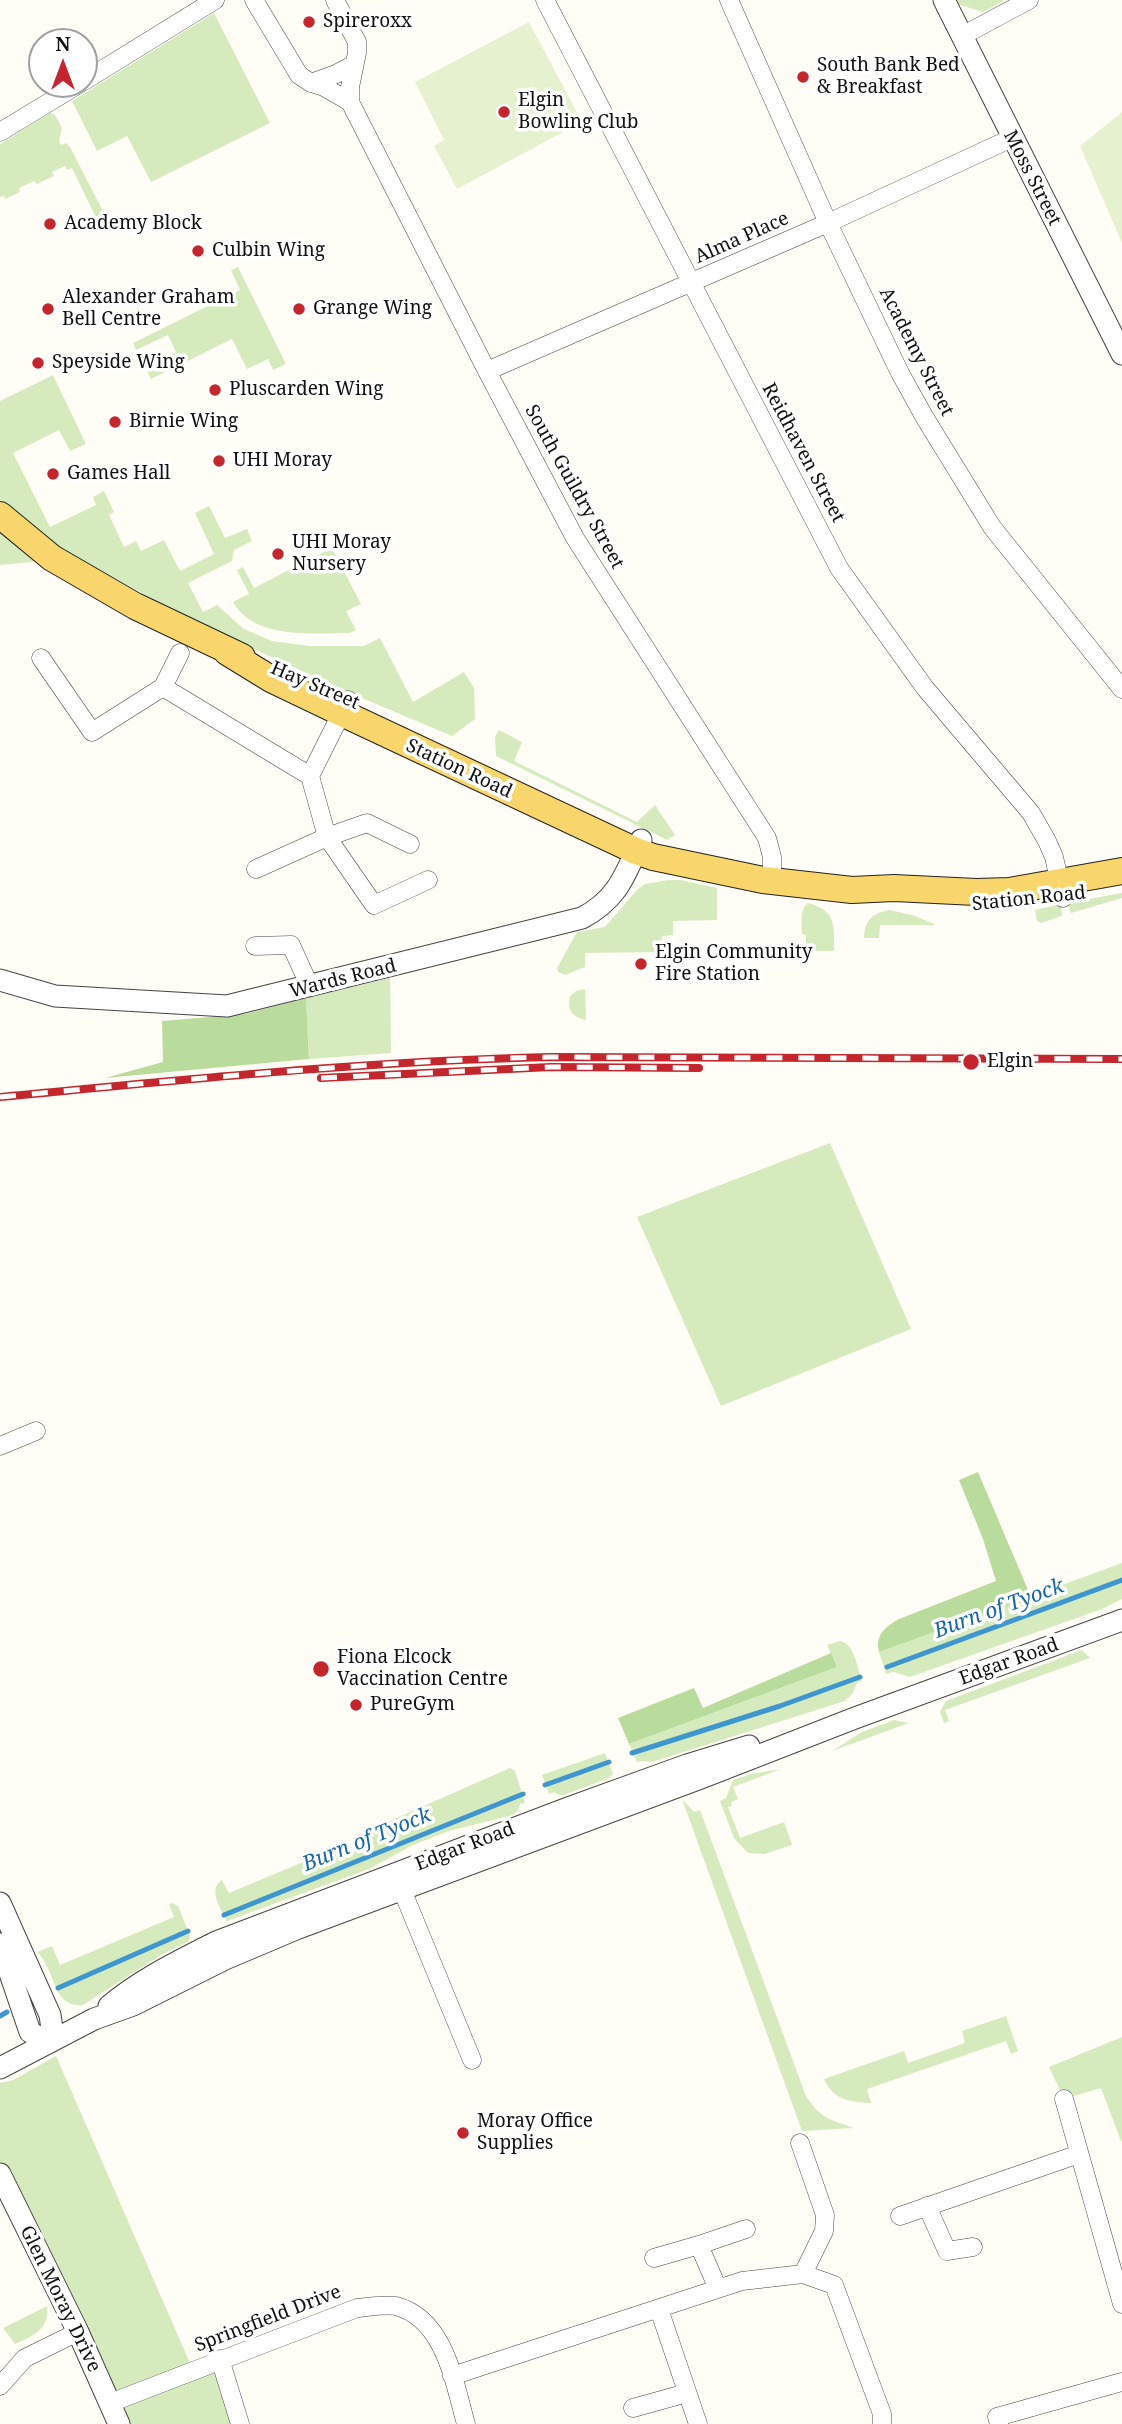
<!DOCTYPE html>
<html>
<head>
<meta charset="utf-8">
<style>
	body { margin:0 }
	#map { position:relative; width:1122px; height:2424px; overflow:hidden; background:#fffdf5; font-family:"Noto Serif",serif }
	canvas { display:block }
	.north { position:absolute; left:28px; top:28px; width:70px; height:70px; box-sizing:border-box; background:#fff; border:2px solid #a0a0a0; border-radius:50%; rotate:0deg; font-size:19px; font-weight:700; line-height:28px; text-align:center; color:#111 }
	.north::after { content:''; display:block; margin:auto; width:24px; height:32px; background:#c4262e; clip-path:polygon(50% 0,100% 100%,50% 72%,0 100%) }
</style>
</head>
<body>
<div id="map">
<canvas width="1122" height="2424"></canvas>
<div class="north">N</div>
</div>
<script>
const context = document.querySelector('canvas').getContext('2d');
context.lineJoin = 'round';
function paint(path, color) {
  context.fillStyle = color;
  context.fill(path, 'evenodd');
}
function strokePath(path, color, width, dash) {
  context.strokeStyle = color;
  context.lineWidth = width;
  context.lineCap = dash ? 'butt' : 'round';
  context.setLineDash(dash || []);
  context.stroke(path);
}
function label(font, color, halo, rows, align = 'center') {
  context.font = font + ' "Noto Serif",serif';
  context.lineWidth = 7;
  context.setLineDash([]);
  context.textBaseline = 'middle';
  context.strokeStyle = halo;
  context.fillStyle = color;
  for (const [text, x, y, turn = 0] of rows) {
    context.save();
    context.translate(x, y);
    context.rotate((+turn || 0) * Math.PI / 180);
    context.textAlign = isNaN(turn) ? turn : align;
    if (halo) context.strokeText(text, 0, 0);
    context.fillText(text, 0, 0);
    context.restore();
  }
}
const green = new Path2D(`
	M 955,0 L 1005,0 L 983,12 L 957,4 Z
	M 214,13 L 270,123 L 151,182 L 127,136 L 97,151 L 72,101 Z
	M 50,113 L 55,115 L 62,128 L 59,141 L 61,145 L 66,143 L 70,147 L 106,217 L 98,222 L 72,168 L 67,170 L 65,166 L 52,172 L 54,176 L 37,184 L 34,181 L 19,188 L 20,192 L 5,199 L 4,196 L 0,197 L 0,144 Z
	M 238,267 L 286,364 L 273,370 L 268,359 L 247,369 L 232,339 L 151,379 L 145,367 L 176,352 L 168,335 L 136,350 L 133,343 L 240,290 L 231,270 Z
	M 53,375 L 86,444 L 70,451 L 59,430 L 13,453 L 50,527 L 96,505 L 93,497 L 104,491 L 114,512 L 109,515 L 124,547 L 136,541 L 141,551 L 164,540 L 180,571 L 214,554 L 195,513 L 209,506 L 225,538 L 247,529 L 252,541 L 234,550 L 232,561 L 188,583 L 203,612 L 217,605 L 244,629 L 272,641 L 309,646 L 364,646 L 380,638 L 413,702 L 464,672 L 474,688 L 475,719 L 452,736 L 350,693 L 197,623 L 63,550 L 0,500 L 0,401 Z
	M 0,515 L 51,560 L 0,565 Z
	M 332,548 L 361,604 L 346,611 L 356,630 L 350,633 C 314,633 254,640 233,602 L 249,594 L 237,570 L 243,567 L 254,588 Z
	M 499,730 L 522,742 L 514,761 L 637,822 L 655,805 L 675,835 L 667,840 L 496,756 L 495,737 Z
	M 668,880 L 680,880 L 717,888 L 717,920 L 673,921 L 673,935 L 662,936 L 662,952 L 585,953 L 585,967 L 565,975 L 558,972 L 557,968 L 577,932 L 605,927 L 637,890 L 645,884 Z
	M 1122,893 L 1122,898 L 1071,913 L 1067,903 Z
	M 808,903 C 837,911 834,926 834,951 L 806,951 L 806,935 L 802,934 C 802,924 799,910 808,903 Z
	M 1061,904 L 1062,916 L 1041,923 L 1037,921 L 1035,910 Z
	M 890,910 L 915,916 L 936,925 L 880,925 L 879,938 L 864,938 C 865,920 872,913 890,910 Z
	M 390,978 L 391,1053 L 309,1059 L 306,998 Z
	M 585,989 L 586,1020 C 572,1017 567,1010 570,996 L 576,991 Z
	M 830,1143 L 911,1329 L 721,1406 L 637,1217 Z
	M 1122,1563 L 1122,1599 L 1102,1609 L 910,1677 L 894,1672 L 886,1674 L 879,1652 Z
	M 840,1641 C 855,1644 857,1668 862,1681 L 857,1683 L 853,1693 L 845,1701 L 652,1762 L 643,1761 L 637,1762 L 629,1744 L 837,1667 L 827,1645 Z
	M 1082,1650 L 1090,1658 L 945,1710 L 949,1721 L 944,1723 L 940,1712 L 946,1701 Z
	M 894,1720 L 909,1723 L 832,1751 L 862,1732 Z
	M 605,1753 L 613,1774 L 609,1778 L 564,1795 L 559,1795 L 555,1792 L 549,1794 L 542,1775 Z
	M 510,1768 L 515,1771 L 525,1803 L 520,1804 L 518,1811 L 513,1815 L 449,1831 L 413,1845 L 369,1869 L 227,1921 C 221,1909 207,1889 222,1880 L 229,1893 L 339,1847 L 346,1849 L 362,1843 L 361,1839 L 370,1835 L 369,1830 Z
	M 781,1769 L 733,1787 L 738,1799 L 731,1802 L 732,1806 L 728,1807 L 740,1838 L 784,1822 L 792,1845 L 765,1854 L 748,1853 L 734,1838 L 720,1801 L 726,1798 L 733,1780 L 751,1774 Z
	M 682,1799 L 694,1812 L 700,1810 L 806,2096 C 821,2119 829,2119 854,2128 L 802,2131 Z
	M 172,1903 L 178,1906 L 190,1936 L 189,1941 L 161,1955 L 83,2005 C 51,2008 57,1971 37,1952 L 52,1946 L 60,1965 L 174,1917 L 169,1904 Z
	M 1006,2016 L 1018,2051 L 1011,2054 L 1006,2041 L 867,2089 L 871,2103 C 850,2102 833,2100 824,2079 L 904,2051 L 908,2063 L 965,2043 L 962,2031 Z
	M 1122,2037 L 1122,2141 L 1121,2141 L 1101,2088 L 1064,2099 L 1049,2067 Z
	M 56,2056 L 193,2370 L 220,2359 L 240,2424 L 119,2424 L 0,2174 L 0,2083 L 13,2080 Z
	M 47,2306 C 50,2329 33,2336 15,2344 L 3,2328 Z`);
const forest = new Path2D(`
	M 306,998 L 309,1059 L 105,1078 L 163,1062 L 162,1021 L 245,1014 Z
	M 978,1472 L 1031,1597 L 879,1652 C 875,1635 885,1627 899,1619 L 996,1581 L 983,1539 L 959,1480 Z
	M 831,1653 L 837,1667 L 629,1744 L 618,1718 L 694,1688 L 703,1708 Z`);
const pitch = new Path2D(`
	M 529,22 L 582,122 L 457,189 L 434,146 L 444,140 L 415,82 Z
	M 1122,112 L 1122,243 L 1080,146 Z`);
const stream = new Path2D(`
	M 887,1667 L 1122,1580
	M 632,1753 L 780,1706 L 860,1677
	M 545,1785 L 609,1762
	M 224,1915 L 523,1794
	M 58,1988 L 188,1931
	M 0,2016 L 7,2012`);
const minor = new Path2D(`
	M 254,0 L 299,75 L 311,83 L 324,87 L 350,102
	M 335,0 L 357,42 L 357,53 L 350,87 L 350,102 L 487,371 L 575,538 L 767,838 L 772,857 L 772,881
	M 545,0 L 839,568 L 925,688 L 1031,813 L 1047,841 L 1054,857 L 1063,898
	M 729,0 L 828,223 L 900,373 L 925,418 L 992,527 L 1122,689
	M 962,36 L 1029,0
	M 84,81 L 215,0
	M 311,83 L 336,74 L 353,65
	M 0,132 L 79,84
	M 487,371 L 828,223 L 1012,138
	M 41,658 L 92,732 L 163,687 L 180,653
	M 163,687 L 310,776 L 348,700
	M 310,776 L 327,837 L 374,905 L 428,880
	M 256,869 L 327,837 L 367,823 L 410,844
	M 255,946 L 291,945 L 310,987
	M 0,1446 L 36,1431
	M 398,1880 L 472,2060
	M 1064,2099 L 1122,2304
	M 800,2143 L 825,2215 L 824,2231 L 803,2274
	M 927,2206 L 947,2251 L 973,2247
	M 900,2216 L 1079,2154
	M 699,2245 L 746,2229
	M 654,2258 L 699,2245 L 718,2289
	M 659,2309 L 698,2424
	M 220,2359 L 240,2424
	M 452,2376 L 742,2281 L 803,2274 L 834,2285 L 882,2414 L 882,2424
	M 0,2386 L 25,2358 L 78,2332
	M 110,2403 L 357,2308 C 369,2307 385,2304 396,2306 C 445,2319 454,2382 466,2424
	M 633,2408 L 687,2393
	M 999,2424 L 997,2417 L 1122,2382`);
const tertiary = new Path2D(`
	M 944,0 L 1122,354
	M 0,980 L 55,996 L 227,1006 L 582,918 C 618,899 625,875 641,840
	M 0,1903 L 50,2015 L 52,2029 L 48,2043 L 30,2032 L 0,1944
	M 109,2006 C 141,1979 179,1961 216,1942 L 568,1808 L 687,1765 L 749,1746
	M 0,2068 L 94,2019 L 133,2005 L 225,1959 L 296,1929 L 701,1778 L 855,1718 L 1122,1620
	M 0,2174 L 78,2332 L 119,2424`);
const primary = new Path2D(`
	M 0,515 L 52,558 L 135,606 L 242,657
	M 227,652 L 271,679 L 342,713 L 636,851 L 653,857 L 763,880 L 852,890 L 894,888 L 976,892 L 1009,891 L 1122,871`);
const rail = new Path2D(`
	M 321,1078 L 551,1067 L 699,1068
	M 0,1097 C 183,1080 366,1061 550,1057 L 1122,1059`);
const markers = [
	[309,22,7,"#c4262e"],
	[803,77,7,"#c4262e"],
	[504,112,7,"#c4262e"],
	[50,224,7,"#c4262e"],
	[198,251,7,"#c4262e"],
	[48,309,7,"#c4262e"],
	[299,309,7,"#c4262e"],
	[38,363,7,"#c4262e"],
	[215,390,7,"#c4262e"],
	[115,422,7,"#c4262e"],
	[219,461,7,"#c4262e"],
	[53,474,7,"#c4262e"],
	[278,554,7,"#c4262e"],
	[641,964,7,"#c4262e"],
	[971,1062,9,"#c4262e"],
	[321,1669,9,"#c4262e"],
	[356,1705,7,"#c4262e"],
	[463,2133,7,"#c4262e"]
];
const poiNames = [
	["Spireroxx",323,22],
	["South Bank Bed",817,66],
	["& Breakfast",817,88],
	["Elgin",518,101],
	["Bowling Club",518,123],
	["Academy Block",64,224],
	["Culbin Wing",212,251],
	["Alexander Graham",62,298],
	["Bell Centre",62,320],
	["Grange Wing",313,309],
	["Speyside Wing",52,363],
	["Pluscarden Wing",229,390],
	["Birnie Wing",129,422],
	["UHI Moray",233,461],
	["Games Hall",67,474],
	["UHI Moray",292,543],
	["Nursery",292,565],
	["Elgin Community",655,953],
	["Fire Station",655,975],
	["Elgin",987,1062],
	["Fiona Elcock",337,1658],
	["Vaccination Centre",337,1680],
	["PureGym",370,1705],
	["Moray Office",477,2122],
	["Supplies",477,2144]
];
const streetNames = [
	["Moss Street",1032,178,63],
	["Alma Place",742,238,-24],
	["Academy Street",916,352,63],
	["Reidhaven Street",803,453,62],
	["South Guildry Street",574,487,61],
	["Hay Street",315,686,23],
	["Station Road",459,769,25],
	["Station Road",1029,899,-6],
	["Wards Road",343,979,-14],
	["Edgar Road",1009,1662,-20],
	["Edgar Road",465,1847,-21],
	["Glen Moray Drive",60,2299,64],
	["Springfield Drive",268,2319,-21]
];
const waterNames = [
	["Burn of Tyock",999,1609,-20],
	["Burn of Tyock",367,1840,-22]
];
paint(green, '#d5ebbd');
paint(forest, '#b9dc9c');
paint(pitch, '#e6f2cf');
strokePath(stream, '#3f96cf', 5);
strokePath(minor, '#444', 19);
strokePath(tertiary, '#444', 23);
strokePath(primary, '#222', 28);
strokePath(minor, '#fff', 18);
strokePath(tertiary, '#fff', 21);
strokePath(primary, '#f9d66b', 26);
strokePath(rail, '#c4262e', 8);
strokePath(rail, '#fff', 5, [16]);
for (const [x, y, r, color] of markers) {
  const dot = new Path2D();
  dot.arc(x, y, r, 0, 2 * Math.PI);
  context.fillStyle = color;
  context.fill(dot);
  strokePath(dot, '#fff', 2.5);
}
label('19px', '#111', '#fff', poiNames, 'left');
label('19px', '#111', '#fff', streetNames);
label('italic 21px', '#1768a6', '#fff', waterNames);
</script>
</body>
</html>
